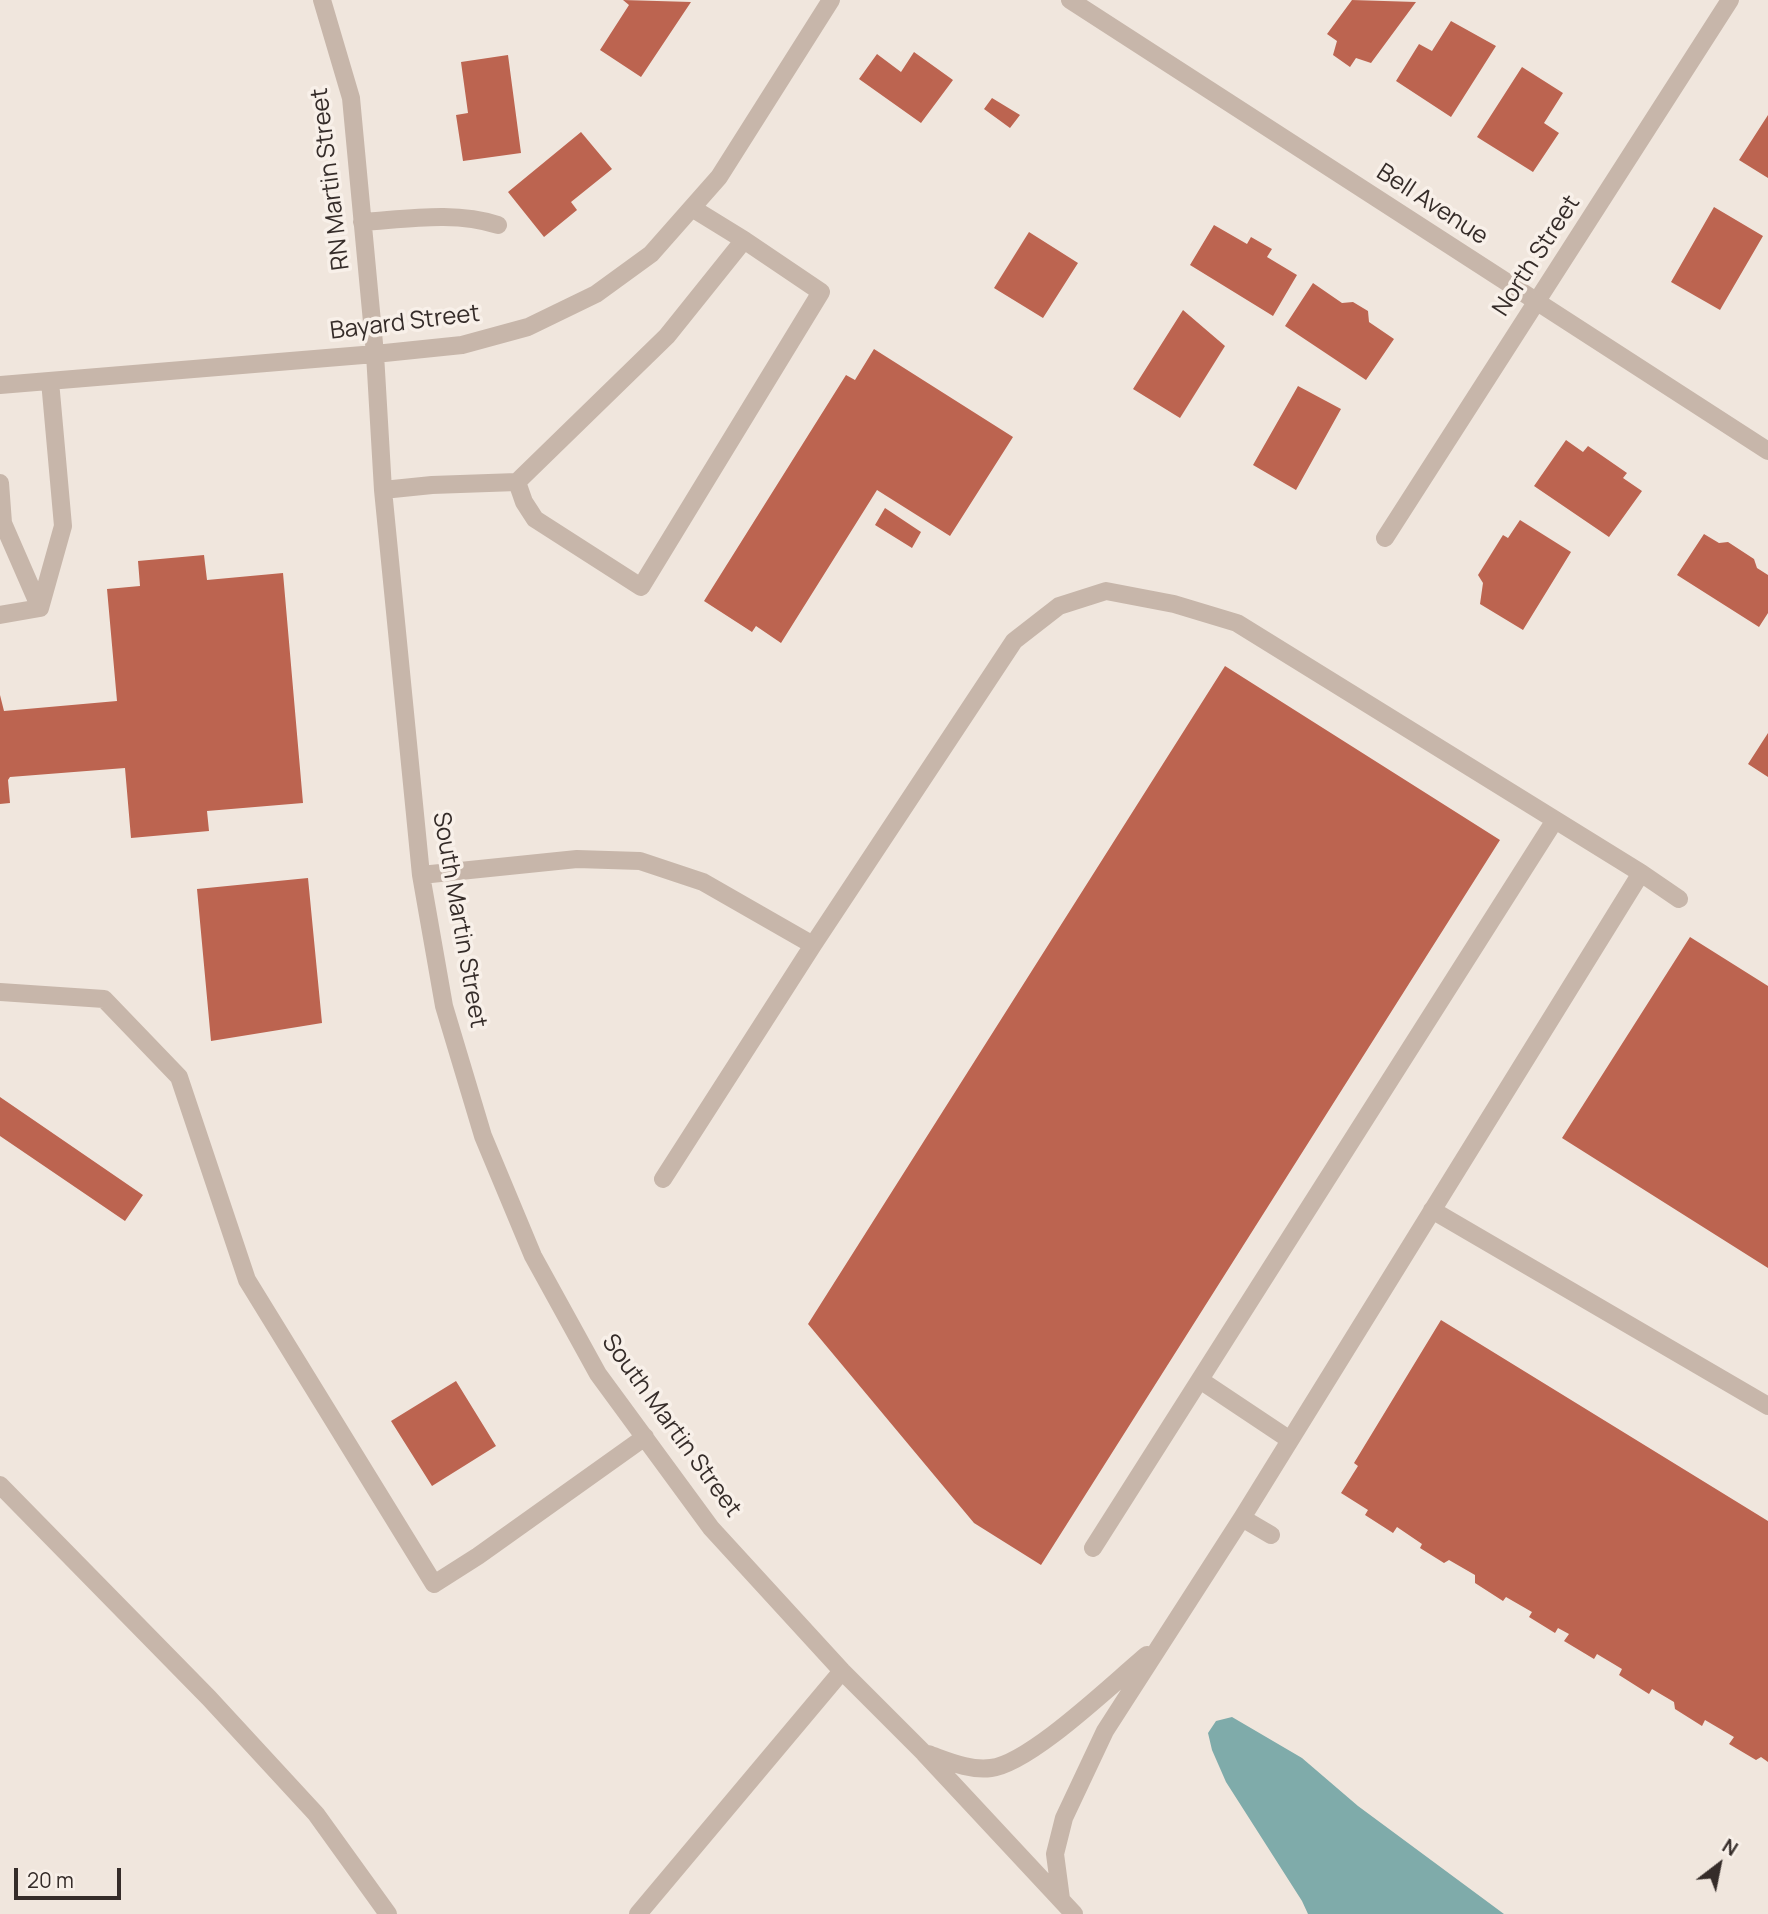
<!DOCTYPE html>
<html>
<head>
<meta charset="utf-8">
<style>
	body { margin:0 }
	#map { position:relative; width:1768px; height:1914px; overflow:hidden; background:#f0e6dd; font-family:Manrope,sans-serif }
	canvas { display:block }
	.north { position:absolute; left:1684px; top:1830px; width:70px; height:70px; -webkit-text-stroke:5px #f8f0e9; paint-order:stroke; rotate:32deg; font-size:19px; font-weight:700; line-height:28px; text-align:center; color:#352c29 }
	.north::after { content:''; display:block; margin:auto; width:24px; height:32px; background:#352c29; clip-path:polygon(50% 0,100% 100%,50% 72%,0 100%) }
	.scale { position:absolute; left:14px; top:1868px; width:107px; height:32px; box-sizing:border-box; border:4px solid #352c29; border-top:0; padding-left:9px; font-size:21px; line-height:24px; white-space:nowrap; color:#352c29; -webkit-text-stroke:5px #f8f0e9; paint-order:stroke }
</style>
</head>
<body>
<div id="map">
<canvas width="1768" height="1914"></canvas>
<div class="north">N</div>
<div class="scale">20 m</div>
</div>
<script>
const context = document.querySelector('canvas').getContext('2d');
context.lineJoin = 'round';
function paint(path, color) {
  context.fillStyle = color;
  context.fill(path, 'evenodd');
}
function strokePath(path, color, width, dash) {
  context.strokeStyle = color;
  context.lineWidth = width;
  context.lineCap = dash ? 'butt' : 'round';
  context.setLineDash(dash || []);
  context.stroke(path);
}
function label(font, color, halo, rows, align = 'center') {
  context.font = font + ' Manrope,sans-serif';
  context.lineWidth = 7;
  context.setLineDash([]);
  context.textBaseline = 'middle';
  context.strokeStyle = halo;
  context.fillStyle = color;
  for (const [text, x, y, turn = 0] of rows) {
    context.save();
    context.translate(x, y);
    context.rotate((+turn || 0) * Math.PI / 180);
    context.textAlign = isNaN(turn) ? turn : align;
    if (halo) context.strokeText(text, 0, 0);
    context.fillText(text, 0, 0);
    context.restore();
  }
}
const water = new Path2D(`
	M 1232,1717 L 1302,1758 L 1358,1806 L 1504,1914 L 1308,1914 L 1302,1901 L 1226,1782 L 1212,1750 L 1208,1733 L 1216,1721 Z`);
const building = new Path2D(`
	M 623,0 L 691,2 L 641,77 L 600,50 L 629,5 Z
	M 1352,0 L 1416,2 L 1371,63 L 1356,58 L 1350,67 L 1333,55 L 1337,41 L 1327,34 Z
	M 1451,21 L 1496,46 L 1451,117 L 1396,81 L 1419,44 L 1432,51 Z
	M 914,52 L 953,80 L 921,123 L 859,79 L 877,54 L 901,72 Z
	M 508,55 L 521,153 L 463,161 L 456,115 L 468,113 L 461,62 Z
	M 1522,67 L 1563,93 L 1544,123 L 1559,133 L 1533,172 L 1477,137 Z
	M 992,98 L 1020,115 L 1010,128 L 984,109 Z
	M 1768,115 L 1768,178 L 1739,160 Z
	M 581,132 L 612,169 L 571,202 L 577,210 L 544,237 L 508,192 Z
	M 1714,207 L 1763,236 L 1720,310 L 1671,282 Z
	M 1214,225 L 1247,244 L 1251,237 L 1272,249 L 1267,257 L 1297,275 L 1273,316 L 1190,265 Z
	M 1029,232 L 1078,263 L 1043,318 L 994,288 Z
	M 1313,283 L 1342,303 L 1353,302 L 1368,311 L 1369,322 L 1394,339 L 1366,380 L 1285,326 Z
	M 1183,310 L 1225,346 L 1180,418 L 1133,389 Z
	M 874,349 L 1013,437 L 950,536 L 877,490 L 781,643 L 756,626 L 752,632 L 704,601 L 846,375 L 855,380 Z
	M 1298,386 L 1341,409 L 1296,490 L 1253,465 Z
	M 1566,440 L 1583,452 L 1588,446 L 1627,473 L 1623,478 L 1642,491 L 1609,537 L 1534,486 Z
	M 885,508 L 921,532 L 912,548 L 875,525 Z
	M 1520,520 L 1571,552 L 1523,630 L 1480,604 L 1483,583 L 1478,575 L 1503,535 L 1508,538 Z
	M 1704,534 L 1719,543 L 1728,542 L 1754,559 L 1757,568 L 1768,575 L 1768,613 L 1759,627 L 1677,575 Z
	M 204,555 L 207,580 L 283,573 L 303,803 L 207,811 L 209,831 L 131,838 L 125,768 L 10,777 L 8,780 L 10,803 L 0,804 L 0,695 L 4,711 L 117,701 L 107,589 L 140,586 L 138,561 Z
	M 1225,666 L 1500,840 L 1041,1565 L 974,1523 L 808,1324 Z
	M 1768,733 L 1768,777 L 1748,764 Z
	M 308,878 L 322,1023 L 211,1041 L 197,889 Z
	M 1690,937 L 1768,986 L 1768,1268 L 1562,1138 Z
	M 0,1097 L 143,1195 L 125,1221 L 0,1136 Z
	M 1441,1320 L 1768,1521 L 1768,1762 L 1761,1757 L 1756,1760 L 1729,1744 L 1734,1737 L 1705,1720 L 1702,1726 L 1675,1709 L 1674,1702 L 1652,1689 L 1649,1694 L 1619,1675 L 1622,1669 L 1597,1654 L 1594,1659 L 1564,1641 L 1569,1634 L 1558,1628 L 1555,1633 L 1529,1617 L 1532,1612 L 1506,1597 L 1503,1601 L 1475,1583 L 1475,1575 L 1449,1560 L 1444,1563 L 1420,1548 L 1422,1544 L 1397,1527 L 1393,1533 L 1365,1515 L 1368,1510 L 1341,1493 L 1358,1466 L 1354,1463 Z
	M 456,1381 L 496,1446 L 432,1486 L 391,1421 Z`);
const minor = new Path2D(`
	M 322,0 L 351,98 L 375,354 L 383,490 L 421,875 L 444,1006 L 483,1136 L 533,1256 L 598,1374 L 711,1528 L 842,1671 L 924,1753 L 1074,1914
	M 1070,0 L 1768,451
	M 362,222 C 408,219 455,211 498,225
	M 0,385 L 375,354 L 462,345 L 528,327 L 596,294 L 651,254 L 719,177 L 831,0
	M 517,482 L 524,502 L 535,519 L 641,587 L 821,292 L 744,240
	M 0,483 L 3,523 L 40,608 L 63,526 L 50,381
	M 383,490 L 432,485 L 517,482 L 667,336 L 744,240 L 692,208
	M 1385,538 L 1730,0
	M 0,615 L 40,608
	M 421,875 L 577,859 L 640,861 L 703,882 L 813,945
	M 0,992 L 104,999 L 179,1077 L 247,1280 L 434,1584 L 478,1556 L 645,1437
	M 663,1179 L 813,945 L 1014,641 L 1059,606 L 1106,591 L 1174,604 L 1237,623 L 1641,873
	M 1432,1210 L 1768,1406
	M 1200,1380 L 1290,1440
	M 0,1485 L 209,1698 L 316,1814 L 388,1914
	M 1242,1518 L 1271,1535
	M 1093,1548 L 1555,820
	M 928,1754 C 948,1761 970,1771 991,1768 C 1031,1763 1113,1683 1147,1655
	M 1061,1899 L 1055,1854 L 1064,1818 L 1105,1731 L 1242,1518 L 1641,873 L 1679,899
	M 638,1914 L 842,1671`);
const streetNames = [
	["RN Martin Street",331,179,-97],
	["Bell Avenue",1432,205,33],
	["North Street",1537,256,-57],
	["Bayard Street",405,323,-7],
	["South Martin Street",459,920,80],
	["South Martin Street",671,1426,54]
];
paint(water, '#7fabaa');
paint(building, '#bc6450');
strokePath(minor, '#c7b6aa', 18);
label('24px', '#352c29', '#f8f0e9', streetNames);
</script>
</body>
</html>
